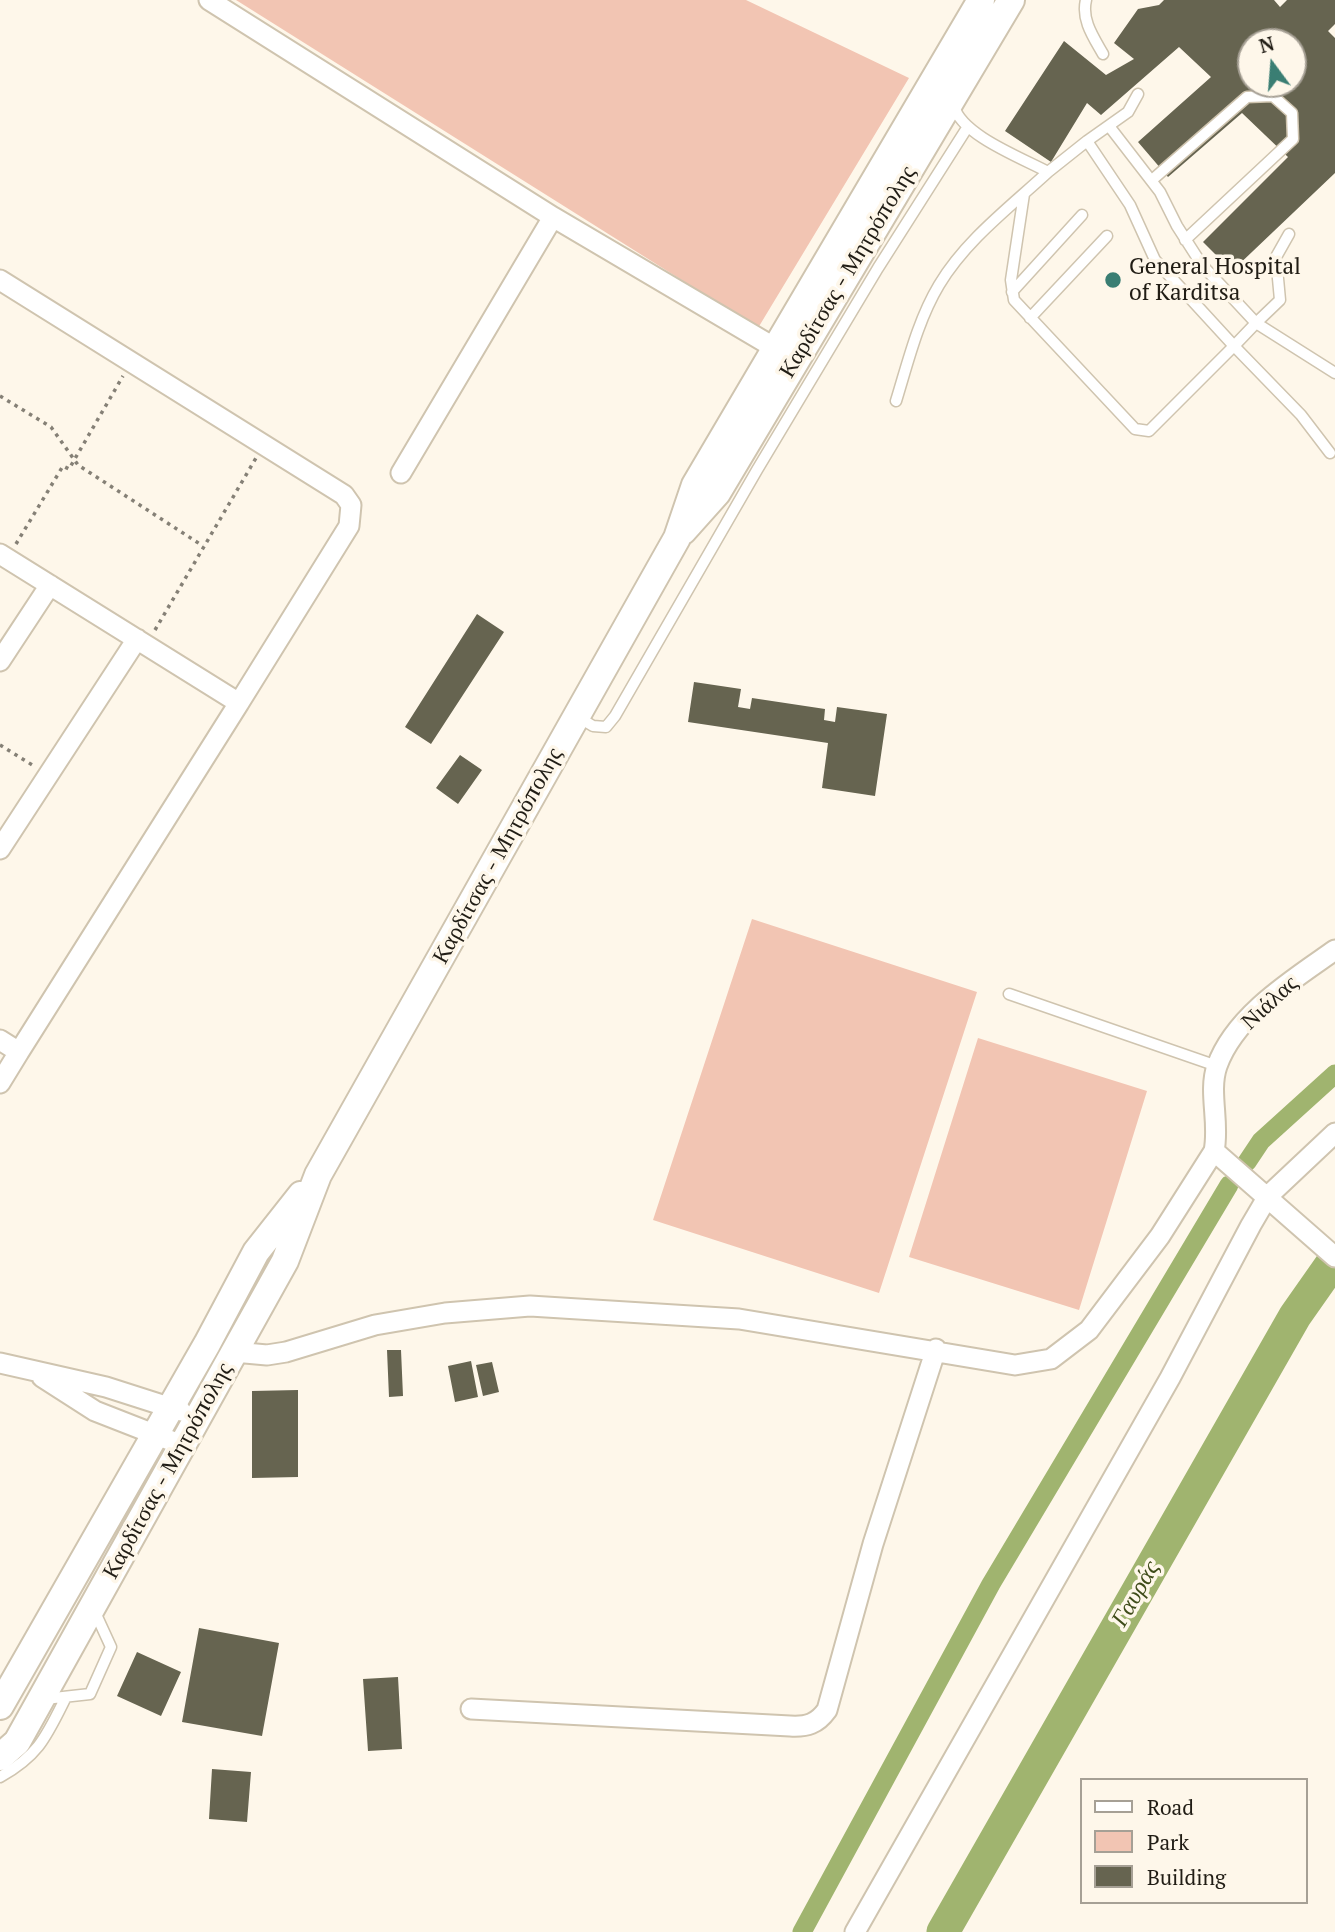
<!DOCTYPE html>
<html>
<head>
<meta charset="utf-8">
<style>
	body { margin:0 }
	#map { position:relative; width:1335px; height:1932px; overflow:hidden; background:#fef7ea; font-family:"PT Serif",serif }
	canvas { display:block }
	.legend { position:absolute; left:1080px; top:1778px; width:228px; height:126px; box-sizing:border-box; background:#fef7ea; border:2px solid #a6a095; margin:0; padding:9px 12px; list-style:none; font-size:21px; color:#211d15 }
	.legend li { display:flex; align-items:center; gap:14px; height:35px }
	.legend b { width:35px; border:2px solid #a6a095 }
	.north { position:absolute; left:1237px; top:28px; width:70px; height:70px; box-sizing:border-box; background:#fef7ea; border:2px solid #a6a095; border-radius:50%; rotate:344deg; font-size:19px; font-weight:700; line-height:28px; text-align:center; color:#211d15 }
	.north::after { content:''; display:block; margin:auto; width:24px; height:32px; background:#3a7e73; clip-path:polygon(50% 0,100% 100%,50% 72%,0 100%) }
</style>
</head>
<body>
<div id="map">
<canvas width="1335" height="1932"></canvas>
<ul class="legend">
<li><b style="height:9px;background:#fff"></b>Road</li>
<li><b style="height:19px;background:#f2c5b3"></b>Park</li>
<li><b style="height:19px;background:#666450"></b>Building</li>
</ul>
<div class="north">N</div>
</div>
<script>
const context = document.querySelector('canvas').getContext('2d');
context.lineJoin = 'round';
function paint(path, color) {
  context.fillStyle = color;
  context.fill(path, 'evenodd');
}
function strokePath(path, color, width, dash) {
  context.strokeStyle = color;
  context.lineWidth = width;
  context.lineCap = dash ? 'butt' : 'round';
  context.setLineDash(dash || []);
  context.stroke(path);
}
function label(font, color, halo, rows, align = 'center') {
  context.font = font + ' "PT Serif",serif';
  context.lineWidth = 7;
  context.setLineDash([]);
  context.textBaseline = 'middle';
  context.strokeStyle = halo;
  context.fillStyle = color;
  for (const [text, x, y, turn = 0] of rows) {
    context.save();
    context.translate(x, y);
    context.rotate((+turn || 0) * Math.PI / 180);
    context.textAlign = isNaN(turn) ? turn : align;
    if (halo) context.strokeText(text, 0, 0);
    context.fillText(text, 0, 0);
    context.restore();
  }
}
const green = new Path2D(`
	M 236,0 L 746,0 L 909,78 L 758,328 Z
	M 752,919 L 977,992 L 879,1293 L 653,1220 Z
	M 978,1038 L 1147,1091 L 1079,1310 L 909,1257 Z`);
const canal = new Path2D(`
	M 1247,1162 L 1261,1141 L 1335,1074
	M 802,1932 L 991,1584 L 1229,1185`);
const river = new Path2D(`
	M 943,1932 L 1295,1316 L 1335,1259`);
const building = new Path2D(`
	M 1164,0 L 1274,0 L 1280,7 L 1287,0 L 1335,0 L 1335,24 L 1328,31 L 1335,38 L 1335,173 L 1232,271 L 1203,242 L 1288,157 L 1242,113 L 1168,177 L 1138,142 L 1211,77 L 1179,47 L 1101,115 L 1087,103 L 1051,162 L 1005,131 L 1064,41 L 1106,75 L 1134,59 L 1114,43 L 1138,9 L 1159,5 ZM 1251,42 L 1293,42 L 1293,84 L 1251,84 Z
	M 477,614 L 504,632 L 431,744 L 405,727 Z
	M 694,682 L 741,689 L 738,707 L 750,709 L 752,698 L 825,709 L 824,720 L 835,722 L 837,707 L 887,714 L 875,796 L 822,788 L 828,743 L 688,722 Z
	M 460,755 L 482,770 L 458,804 L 436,788 Z
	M 387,1350 L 401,1350 L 403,1396 L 389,1397 Z
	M 471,1361 L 478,1397 L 455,1402 L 448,1366 Z
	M 492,1362 L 499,1392 L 483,1396 L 476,1365 Z
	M 298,1390 L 298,1477 L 252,1478 L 252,1391 Z
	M 199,1628 L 279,1643 L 262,1736 L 182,1722 Z
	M 137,1652 L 181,1672 L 161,1716 L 117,1696 Z
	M 398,1677 L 402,1749 L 368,1751 L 363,1679 Z
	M 212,1769 L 251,1772 L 247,1822 L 209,1819 Z`);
const path = new Path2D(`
	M 0,396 L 51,427 L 78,465 L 203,546
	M 16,544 L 63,466 L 69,469 L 123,376
	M 155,630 L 256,458
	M 0,745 L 34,766`);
const lane = new Path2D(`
	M 1086,0 C 1081,20 1094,38 1103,54
	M 954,106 C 961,135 1022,158 1048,172 L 1087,141 L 1130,205 L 1155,260 L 1234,346 L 1256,323 L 1335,373
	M 1109,126 L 1160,192 L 1177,226 L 1202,265 L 1256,323 L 1280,300 L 1276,257 L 1289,234
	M 1087,141 L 1128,112 L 1138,94
	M 1152,180 L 1247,97 L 1273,96 L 1292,113 L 1293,139 L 1185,240
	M 1024,194 L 1011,280 L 1014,300 L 1135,429 L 1149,431 L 1234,346 L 1301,415 L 1330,453
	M 1012,292 L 1082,215
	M 1030,318 L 1107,236
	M 896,401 C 908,362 918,320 939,285 C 966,240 1010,207 1048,172
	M 578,717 L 593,726 L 606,727 L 615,716 L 757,470 L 878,268 L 967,128
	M 1009,994 L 1217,1066
	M 45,1699 L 90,1694 L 111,1647 L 94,1610
	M 0,1777 C 39,1755 46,1737 66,1697`);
const street = new Path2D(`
	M 209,0 L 553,217 L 775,348
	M 0,280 L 344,495 L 351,505 L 349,526 L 239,703
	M 401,473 L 553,217
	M 0,554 L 239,703 L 19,1052 L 0,1040
	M 0,661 L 50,585
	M 0,849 L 137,639
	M 1335,950 C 1294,979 1235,1015 1217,1066 C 1208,1092 1220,1123 1214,1151 L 1335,1257
	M 0,1083 L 19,1052
	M 234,1352 L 267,1355 L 286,1352 L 375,1325 L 445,1313 L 530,1306 L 739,1319 L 1015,1365 L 1051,1359 L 1089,1330 L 1160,1236 L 1214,1151
	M 0,1363 L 106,1387 L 181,1411
	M 42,1377 L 95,1411 L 182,1445
	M 471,1709 L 790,1726 C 807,1727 817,1724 827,1710 L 873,1544 L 936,1349
	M 855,1932 L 1170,1378 L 1251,1225 L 1268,1196 L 1335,1133`);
const secondary = new Path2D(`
	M 683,531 L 717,493 L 1011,0
	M 0,1706 L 207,1344 L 256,1252 L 301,1195
	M 0,1757 L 17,1742 L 285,1261 L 318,1175 L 677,538 L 695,485 L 981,0`);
const markers = [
	[1113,280,9,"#3a7e73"]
];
const poiNames = [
	["General Hospital",1129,267],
	["of Karditsa",1129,293]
];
const streetNames = [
	["Καρδίτσας - Μητρόπολης",848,272,-59],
	["Καρδίτσας - Μητρόπολης",498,856,-61],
	["Νιάλας",1270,1003,-43],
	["Καρδίτσας - Μητρόπολης",168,1471,-61]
];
const waterNames = [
	["Γαυράς",1136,1594,-60]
];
paint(green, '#f2c5b3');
strokePath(canal, '#a0b46f', 19);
strokePath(river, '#a0b46f', 33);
paint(building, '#666450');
strokePath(lane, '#cfc4af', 13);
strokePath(street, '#cfc4af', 23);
strokePath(secondary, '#cfc4af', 30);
strokePath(path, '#858076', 3.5, [3.5, 5]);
strokePath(lane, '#fff', 10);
strokePath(street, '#fff', 19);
strokePath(secondary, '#fff', 26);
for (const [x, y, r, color] of markers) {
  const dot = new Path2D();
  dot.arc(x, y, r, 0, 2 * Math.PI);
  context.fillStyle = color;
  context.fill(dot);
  strokePath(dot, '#fef7ea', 2.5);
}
label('23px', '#211d15', '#fef7ea', poiNames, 'left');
label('23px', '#211d15', '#fef7ea', streetNames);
label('italic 24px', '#3f4c1a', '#fef7ea', waterNames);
</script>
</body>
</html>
